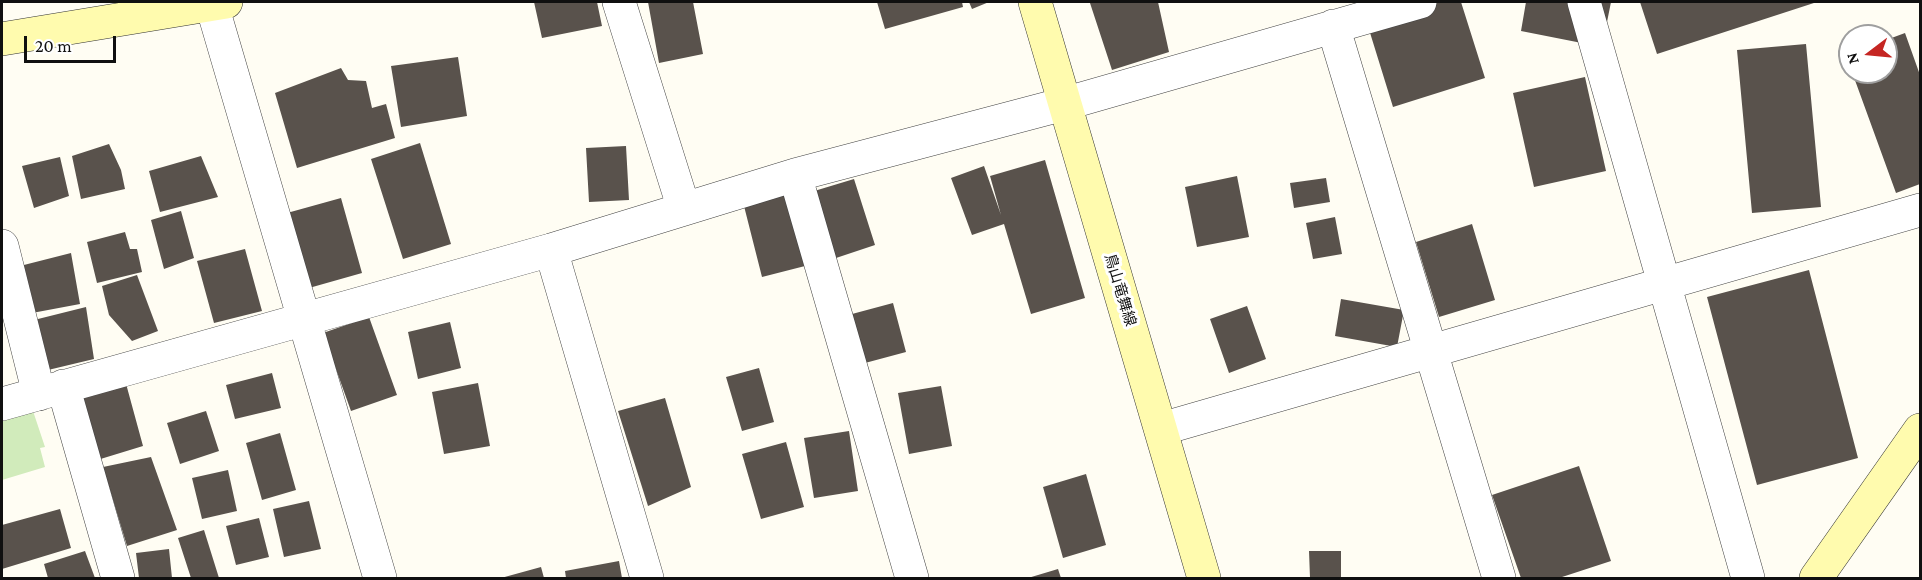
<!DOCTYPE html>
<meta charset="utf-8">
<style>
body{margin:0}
#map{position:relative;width:1922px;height:580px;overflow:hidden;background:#fffdf3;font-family:"Crimson Pro",serif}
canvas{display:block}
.frame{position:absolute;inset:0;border:3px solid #101010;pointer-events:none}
.north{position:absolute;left:1838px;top:24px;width:60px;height:60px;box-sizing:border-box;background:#fff;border:2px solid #9f9f9f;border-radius:50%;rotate:254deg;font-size:16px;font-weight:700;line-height:24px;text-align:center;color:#101010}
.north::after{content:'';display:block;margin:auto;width:21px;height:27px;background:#c52623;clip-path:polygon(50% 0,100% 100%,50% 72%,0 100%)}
.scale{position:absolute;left:24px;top:36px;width:92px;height:27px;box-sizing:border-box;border:3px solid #101010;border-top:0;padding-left:8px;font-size:18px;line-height:21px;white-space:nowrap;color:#101010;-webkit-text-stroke:4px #fff;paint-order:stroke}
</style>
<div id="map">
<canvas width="1922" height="580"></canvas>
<div class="frame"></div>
<div class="north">N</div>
<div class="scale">20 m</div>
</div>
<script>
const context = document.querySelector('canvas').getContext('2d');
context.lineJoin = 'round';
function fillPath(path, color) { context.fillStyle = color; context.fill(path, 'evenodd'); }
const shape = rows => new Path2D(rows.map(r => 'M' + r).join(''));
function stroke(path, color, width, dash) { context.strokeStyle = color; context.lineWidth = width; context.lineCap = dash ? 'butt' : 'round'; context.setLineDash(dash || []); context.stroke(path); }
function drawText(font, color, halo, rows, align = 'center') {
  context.font = font + ' "Crimson Pro","Noto Sans JP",serif'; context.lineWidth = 6; context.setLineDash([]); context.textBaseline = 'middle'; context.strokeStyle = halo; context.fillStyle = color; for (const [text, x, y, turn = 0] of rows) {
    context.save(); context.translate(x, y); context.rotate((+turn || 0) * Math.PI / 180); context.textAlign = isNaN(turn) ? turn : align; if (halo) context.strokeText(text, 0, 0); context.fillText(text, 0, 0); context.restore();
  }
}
fillPath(shape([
 [31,405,45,447,40,448,45,467,2,480,2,413]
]), '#d1ebbb');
fillPath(shape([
 [534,2,597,2,602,26,542,38],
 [648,2,693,2,703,54,659,63],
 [877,2,962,2,963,7,885,29],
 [969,2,989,2,972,9],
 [1094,2,1158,2,1169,52,1112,70,1090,3],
 [1438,2,1461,2,1485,78,1393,107,1367,23],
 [1526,2,1611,2,1602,47,1521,31],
 [1640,2,1817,2,1657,54],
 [1905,33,1920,75,1920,184,1896,193,1852,72,1886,72,1886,40],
 [1806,44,1821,207,1752,213,1737,50],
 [458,57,467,116,401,127,391,66],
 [341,68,348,80,366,81,372,108,386,104,395,138,297,168,275,93],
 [1585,77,1606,171,1534,187,1513,93],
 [420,143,451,244,403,259,371,159],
 [109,144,121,170,125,189,81,199,72,156],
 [626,146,629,200,589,202,586,148],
 [201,156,218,197,160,212,149,171],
 [60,157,69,196,34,208,22,166],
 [1045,160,1085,298,1031,314,1004,224,972,235,951,178,984,166,1001,215,990,176],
 [1237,176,1249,237,1197,247,1185,187],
 [1326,178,1330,202,1294,208,1290,183],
 [854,179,875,245,833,259,811,192],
 [787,194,805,266,762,277,744,206],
 [341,198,362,273,309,288,287,213],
 [181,211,194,258,164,269,151,220],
 [1335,217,1342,254,1313,259,1306,223],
 [1472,224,1495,300,1439,317,1416,242],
 [125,232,130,249,137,249,142,272,97,283,87,242],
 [245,249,262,311,214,323,197,261],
 [71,253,80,304,32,313,16,267],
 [1809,270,1858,458,1757,485,1707,297],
 [137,275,158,331,132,341,109,315,102,286],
 [1341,299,1404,310,1397,347,1335,336],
 [893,303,906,352,865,363,852,314],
 [1247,306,1266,359,1229,373,1210,319],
 [86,307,94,359,48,370,34,320],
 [369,317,397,395,351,411,323,333],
 [450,322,461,368,418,379,408,332],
 [759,368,774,422,742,431,726,377],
 [272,373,281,408,235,419,226,385],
 [125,380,143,446,94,461,75,395],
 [478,383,490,446,444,454,432,392],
 [941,386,952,446,909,454,898,393],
 [665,398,691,487,648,506,618,411],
 [206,411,219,451,180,464,167,423],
 [849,431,858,491,814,498,804,438],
 [280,433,296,490,262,500,246,443],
 [786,442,804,507,761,519,742,454],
 [151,457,177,530,127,546,103,467],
 [1579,466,1611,561,1559,578,1521,578,1492,495],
 [228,470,237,511,202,519,192,478],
 [1086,474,1106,545,1063,558,1043,487],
 [309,501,321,549,284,557,273,509],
 [60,509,71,548,2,569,2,525],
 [259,518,269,557,236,565,226,526],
 [204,530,219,578,191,578,178,538],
 [169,549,172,578,139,578,136,553],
 [85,551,95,578,48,578,44,564],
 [1309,551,1341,551,1341,578,1310,578],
 [619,561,622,578,566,578,565,571],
 [541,567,544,578,501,578],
 [1058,569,1061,578,1028,578]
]), '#59524c');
const street = shape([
 [211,2,380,578],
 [619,2,684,209],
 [1584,2,1748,578],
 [1333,26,1499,578],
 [795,175,912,578],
 [2,246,39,394],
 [551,250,647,578],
 [63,386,118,578],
 [2,404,551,250,795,175,1064,104,1420,2],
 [1161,429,1920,210]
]);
const secondary = shape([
 [1035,2,1204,578],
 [2,39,226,2],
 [1816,578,1920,430]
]);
stroke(street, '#434343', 34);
stroke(secondary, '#323232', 34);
stroke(street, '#fff', 33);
stroke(secondary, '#fffbae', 33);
drawText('15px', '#101010', '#fff', [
 ["鳥山竜舞線",1120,290,73]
]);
</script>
